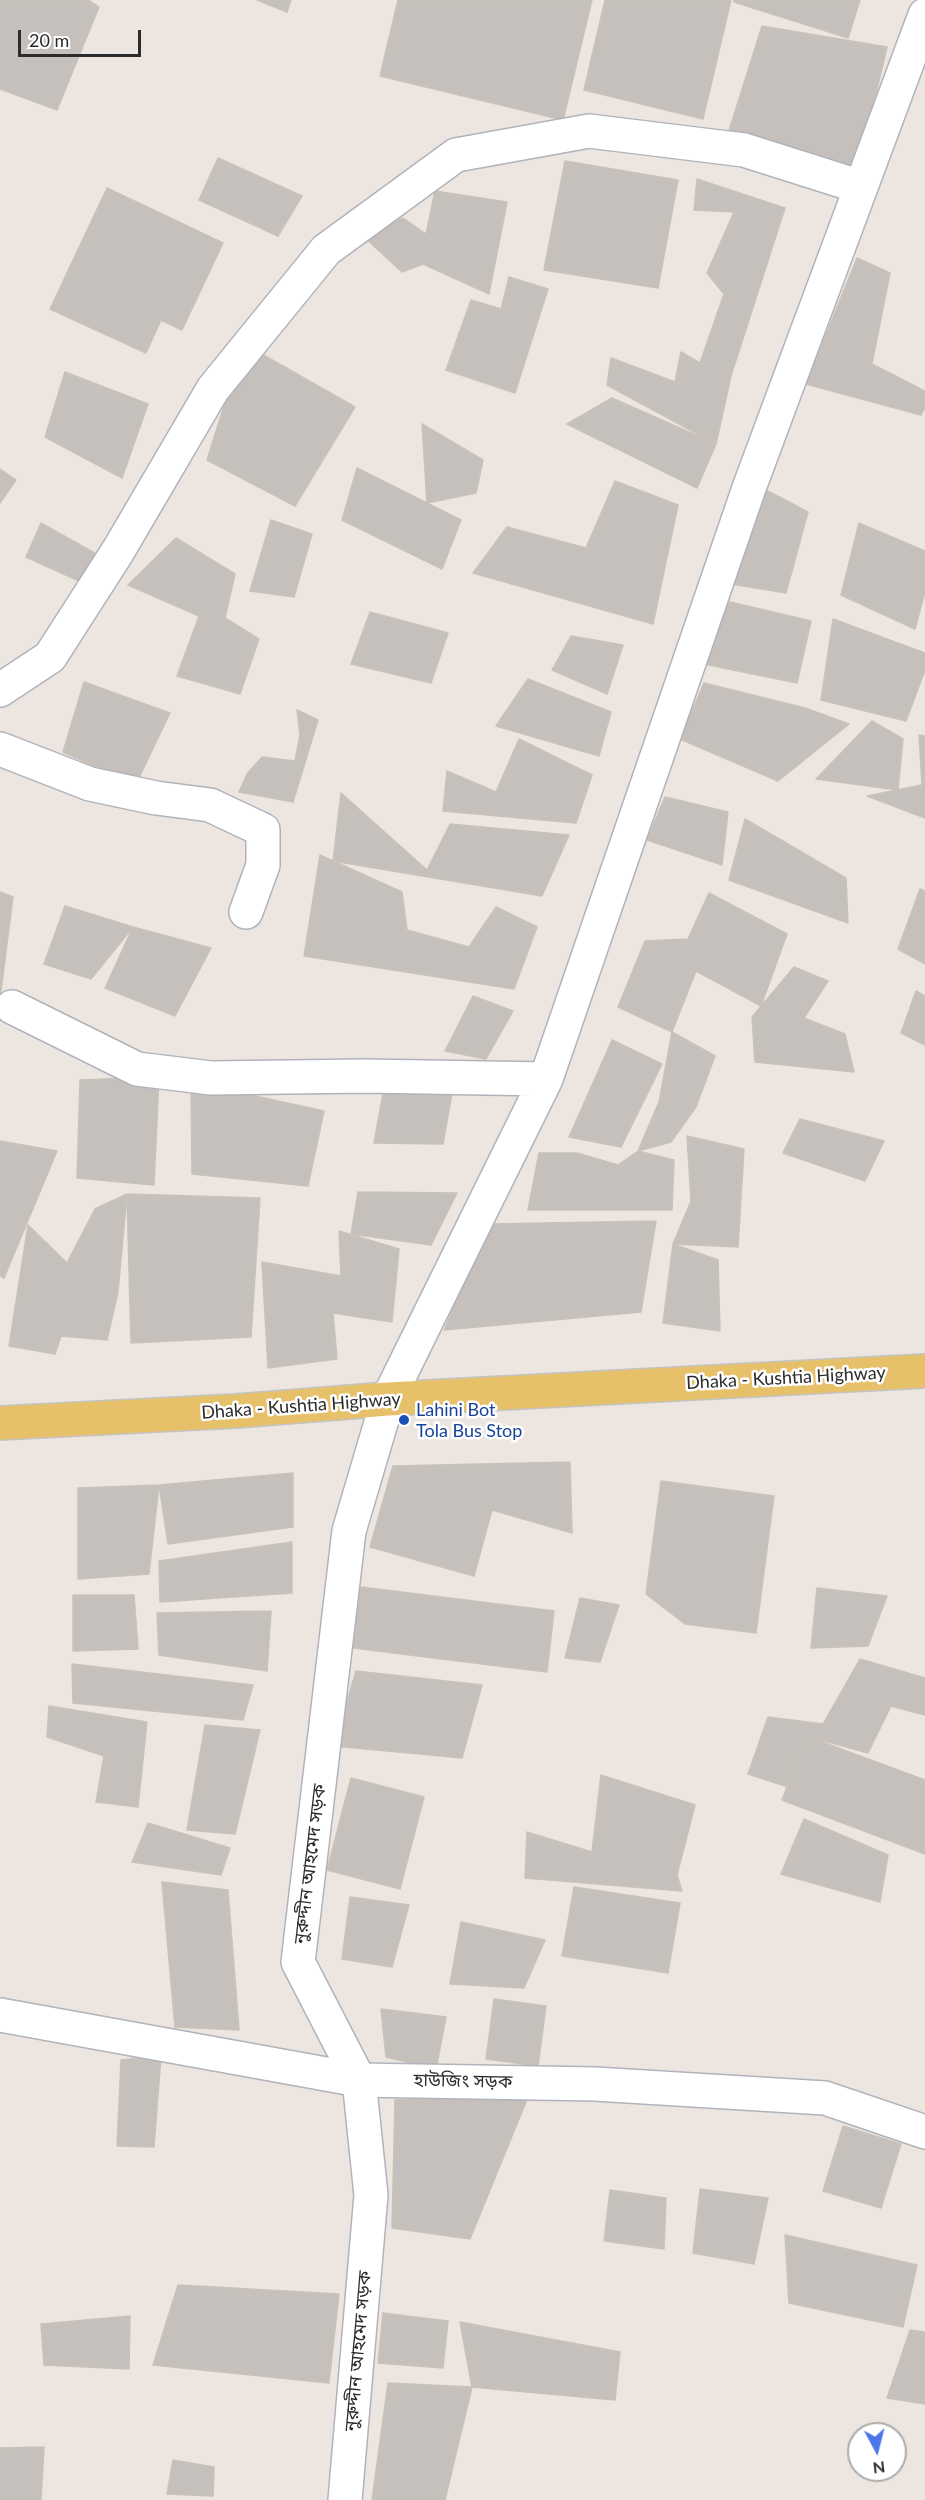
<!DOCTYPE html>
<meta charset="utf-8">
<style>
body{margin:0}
#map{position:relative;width:925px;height:2500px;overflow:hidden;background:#ede6e0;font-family:Lato,sans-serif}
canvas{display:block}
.north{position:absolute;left:847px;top:2422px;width:60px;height:60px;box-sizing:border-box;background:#fff;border:2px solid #ababab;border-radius:50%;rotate:173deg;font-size:16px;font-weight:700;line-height:24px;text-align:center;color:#2c2c2c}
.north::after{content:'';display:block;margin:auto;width:21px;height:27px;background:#4c75ed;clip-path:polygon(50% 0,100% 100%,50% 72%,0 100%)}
.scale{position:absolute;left:18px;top:30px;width:123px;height:27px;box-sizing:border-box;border:3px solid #2c2c2c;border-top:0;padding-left:8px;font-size:18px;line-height:21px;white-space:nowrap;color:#2c2c2c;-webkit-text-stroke:4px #fff;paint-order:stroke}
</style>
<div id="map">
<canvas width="925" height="2500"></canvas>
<div class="north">N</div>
<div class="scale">20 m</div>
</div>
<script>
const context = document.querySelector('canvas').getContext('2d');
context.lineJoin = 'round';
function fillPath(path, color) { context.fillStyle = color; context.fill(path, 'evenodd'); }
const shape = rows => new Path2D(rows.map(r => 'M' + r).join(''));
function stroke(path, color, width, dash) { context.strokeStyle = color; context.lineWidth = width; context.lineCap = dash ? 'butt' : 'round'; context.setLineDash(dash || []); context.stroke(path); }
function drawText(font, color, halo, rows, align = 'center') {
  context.font = font + ' Lato,"Noto Sans Bengali",sans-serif'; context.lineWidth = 5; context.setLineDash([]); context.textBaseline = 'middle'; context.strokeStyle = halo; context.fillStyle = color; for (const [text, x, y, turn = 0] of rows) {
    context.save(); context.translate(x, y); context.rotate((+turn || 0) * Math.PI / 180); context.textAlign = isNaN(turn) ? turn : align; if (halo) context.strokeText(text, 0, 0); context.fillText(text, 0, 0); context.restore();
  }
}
const building = shape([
 [0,0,88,0,99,7,57,110,0,89,0,0],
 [257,0,291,0,287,12,257,0],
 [398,0,592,0,563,120,380,76,398,0],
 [605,0,731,0,703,119,584,90,605,0],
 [734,0,860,0,848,38,734,2,734,0],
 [762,26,887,47,857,173,727,137,762,26],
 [218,158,302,196,278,236,199,200,218,158],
 [565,161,678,180,658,288,544,270,565,161],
 [697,179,785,208,731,376,716,444,607,385,611,358,675,382,681,352,700,363,724,294,707,273,734,212,694,210,697,179],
 [107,188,223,243,182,330,161,320,146,353,50,309,107,188],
 [435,191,507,202,489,294,423,264,402,272,363,236,403,218,426,234,435,191],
 [857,258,890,273,872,364,925,391,925,407,921,415,806,384,857,258],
 [509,277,548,289,515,393,446,370,471,300,501,309,509,277],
 [260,353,355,407,295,506,207,460,230,387,260,353],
 [65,372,148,404,122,478,45,437,65,372],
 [612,398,716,444,697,488,567,424,612,398],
 [422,424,483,460,476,493,427,503,422,424],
 [357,468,461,520,442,569,342,520,357,468],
 [0,469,16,480,0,503,0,469],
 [615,481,678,505,653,624,473,573,507,527,586,548,615,481],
 [766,490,808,512,786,593,731,584,766,490],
 [271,520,312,534,294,597,250,591,271,520],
 [41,523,98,555,79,581,26,557,41,523],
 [859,523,925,551,925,592,915,629,841,595,859,523],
 [176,538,235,574,225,618,259,639,240,694,177,676,199,616,128,585,176,538],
 [726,601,811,621,797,683,704,664,726,601],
 [370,612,448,633,431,683,351,664,370,612],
 [833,619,925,653,925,670,906,721,821,700,833,619],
 [571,636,623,645,607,694,552,670,571,636],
 [528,679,611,712,599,756,496,726,528,679],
 [84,682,170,713,136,784,63,752,84,682],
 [704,683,805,708,849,724,778,781,680,739,704,683],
 [297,710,318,720,293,802,239,792,247,774,262,757,295,761,300,735,297,710],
 [872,721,903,739,898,790,816,779,872,721],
 [919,735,925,736,925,818,867,796,922,785,919,735],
 [519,739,592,775,576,823,443,811,447,771,496,792,519,739],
 [341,793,427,870,450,824,569,835,542,896,333,861,341,793],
 [665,797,728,812,722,865,647,840,665,797],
 [745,819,846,878,848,923,729,880,745,819],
 [320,855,402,892,407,930,469,947,496,907,537,927,514,989,304,956,320,855],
 [920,889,925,891,925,964,898,949,920,889],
 [0,892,13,897,0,999,0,892],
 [709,893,787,934,761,1006,696,971,672,1032,618,1007,645,941,688,939,709,893],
 [65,906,133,927,91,979,44,964,65,906],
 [133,927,211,948,175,1016,105,988,133,927],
 [794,967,828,981,804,1018,845,1034,854,1072,755,1062,752,1017,794,967],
 [916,991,925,996,925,1045,901,1033,916,991],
 [473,996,513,1011,486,1059,445,1051,473,996],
 [672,1032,715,1056,696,1107,671,1142,638,1151,659,1102,672,1032],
 [612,1040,662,1064,621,1147,569,1137,612,1040],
 [159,1077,154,1185,77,1178,80,1080,159,1077],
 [191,1082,324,1111,308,1186,192,1174,191,1082],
 [384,1088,452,1093,443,1144,374,1143,384,1088],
 [800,1119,884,1141,865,1181,783,1153,800,1119],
 [687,1136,744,1149,738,1247,673,1244,691,1201,687,1136],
 [0,1141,57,1151,4,1278,0,1276,0,1141],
 [638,1151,674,1160,672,1210,528,1210,539,1153,577,1153,618,1165,638,1151],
 [358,1192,457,1193,431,1245,351,1234,358,1192],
 [127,1194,260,1198,251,1337,131,1343,127,1194],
 [127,1194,118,1292,107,1340,61,1336,55,1354,9,1346,28,1225,67,1263,95,1209,127,1194],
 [656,1221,641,1312,444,1330,490,1224,656,1221],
 [339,1231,399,1249,392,1322,333,1313,337,1359,268,1368,262,1262,341,1276,339,1231],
 [673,1244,718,1260,720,1331,663,1323,673,1244],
 [570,1462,572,1533,492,1510,474,1576,370,1547,393,1466,570,1462],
 [293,1473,293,1527,168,1544,159,1485,293,1473],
 [661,1481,774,1496,756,1633,685,1624,646,1594,661,1481],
 [159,1485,149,1574,78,1579,78,1488,159,1485],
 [292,1542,292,1593,160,1602,159,1561,292,1542],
 [361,1587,554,1611,547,1672,353,1648,361,1587],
 [817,1588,887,1596,868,1646,811,1648,817,1588],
 [73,1595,134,1595,138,1649,73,1651,73,1595],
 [580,1598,619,1605,600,1662,565,1658,580,1598],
 [271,1611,267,1671,159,1655,157,1613,271,1611],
 [860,1659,925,1678,925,1715,891,1706,868,1753,806,1736,788,1787,748,1774,768,1717,823,1724,860,1659],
 [72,1664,253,1685,243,1720,73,1703,72,1664],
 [356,1671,482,1685,462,1758,334,1746,356,1671],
 [49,1706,147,1722,138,1807,96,1802,104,1756,47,1737,49,1706],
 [205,1725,260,1730,235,1834,187,1830,205,1725],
 [806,1736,925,1780,925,1854,782,1800,806,1736],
 [601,1775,695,1805,677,1875,682,1891,525,1878,527,1832,592,1852,601,1775],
 [351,1778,424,1797,400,1889,327,1870,351,1778],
 [804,1819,888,1855,880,1902,781,1874,804,1819],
 [148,1823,230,1848,221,1875,132,1862,148,1823],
 [162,1882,228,1890,239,2030,175,2027,162,1882],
 [574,1887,680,1903,668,1973,562,1956,574,1887],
 [350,1897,409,1905,392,1967,342,1959,350,1897],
 [461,1922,545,1940,524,1988,450,1984,461,1922],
 [494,1999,546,2006,538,2066,486,2059,494,1999],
 [381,2009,446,2017,436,2069,386,2057,381,2009],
 [161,2056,154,2147,117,2146,121,2060,161,2056],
 [528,2097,470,2239,392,2228,395,2100,528,2097],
 [843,2126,901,2144,881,2208,823,2191,843,2126],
 [700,2189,768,2198,754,2264,693,2253,700,2189],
 [610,2190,666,2198,664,2249,604,2241,610,2190],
 [785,2235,917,2265,903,2327,789,2303,785,2235],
 [178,2285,339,2294,329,2383,153,2365,178,2285],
 [383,2313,448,2321,443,2368,378,2363,383,2313],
 [130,2316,129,2369,44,2365,41,2324,130,2316],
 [460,2322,620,2352,615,2400,472,2387,460,2322],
 [910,2330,925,2332,925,2404,887,2398,910,2330],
 [388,2383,472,2387,445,2500,372,2500,388,2383],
 [44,2447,41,2500,0,2500,0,2448,44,2447],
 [173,2460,214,2467,213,2496,167,2494,173,2460]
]);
fillPath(building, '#c5c0bc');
stroke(building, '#c8c2b9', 1.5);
const street = shape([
 [0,690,50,657,118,551,213,389,326,250,456,155,589,131,744,150,861,187],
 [0,749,90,784,156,798,210,805,263,830,263,865,246,912],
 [12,1007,137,1069,211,1078,365,1076,546,1079],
 [388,1399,546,1079,749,488,925,15],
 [0,2015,359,2080,595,2084,825,2098,925,2132]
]);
const secondary = shape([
 [345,2500,371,2195,359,2080,298,1962,349,1531,388,1399]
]);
const primary = shape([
 [0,1423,236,1411,388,1399,925,1371]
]);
stroke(street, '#b0b3bb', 36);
stroke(secondary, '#b0b3bb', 36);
stroke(primary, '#c4c4c4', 36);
stroke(street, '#fff', 33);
stroke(secondary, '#fff', 33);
stroke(primary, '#e7c16a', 33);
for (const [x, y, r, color] of [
 [404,1420,6,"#1a4fb4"]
]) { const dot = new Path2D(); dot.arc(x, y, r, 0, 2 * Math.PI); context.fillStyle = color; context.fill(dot); stroke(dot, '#fff', 2); }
drawText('18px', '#2c2c2c', '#fff', [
 ["Dhaka - Kushtia Highway",786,1378,-3],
 ["Dhaka - Kushtia Highway",301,1406,-4],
 ["নুরুদ্দীন আহমেদ সড়ক",310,1864,-83],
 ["হাউজিং সড়ক",463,2081,1],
 ["নুরুদ্দীন আহমেদ সড়ক",358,2351,-85]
]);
drawText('18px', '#164399', '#fff', [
 ["Lahini Bot",416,1410],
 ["Tola Bus Stop",416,1431]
], 'left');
</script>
